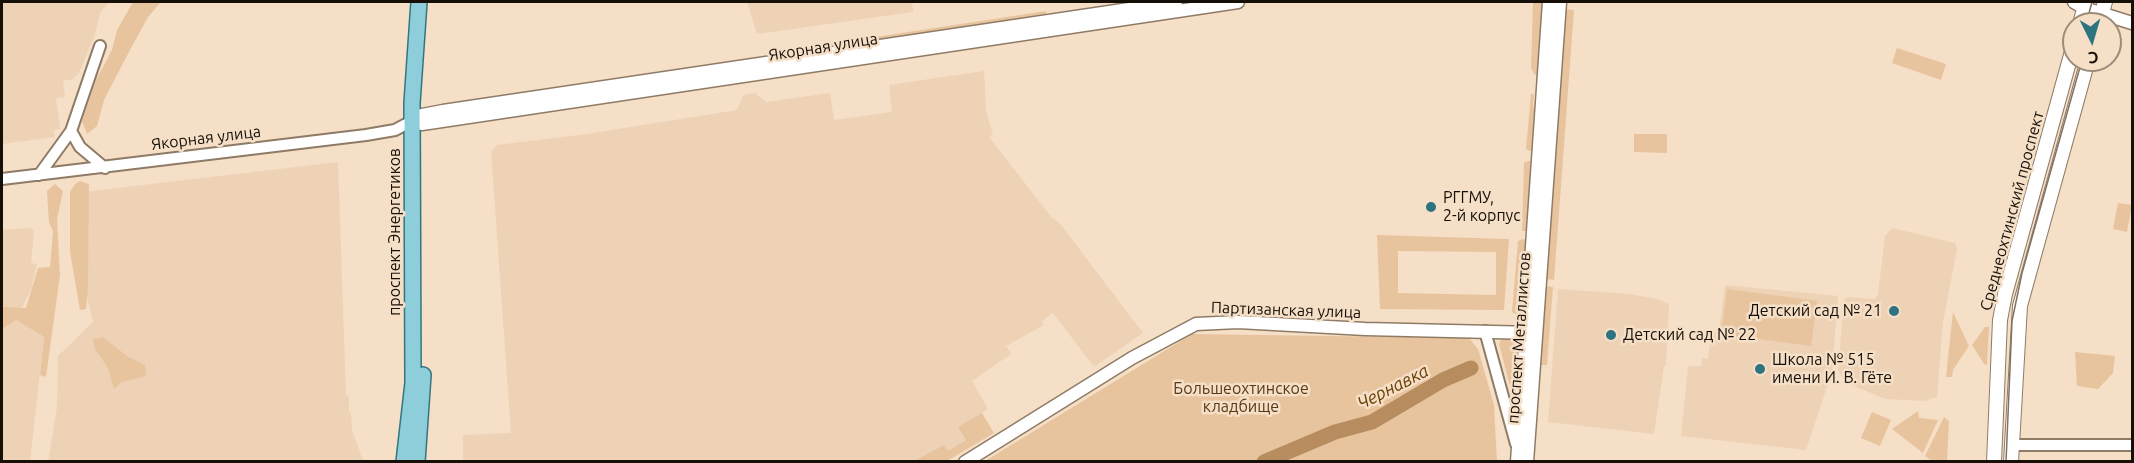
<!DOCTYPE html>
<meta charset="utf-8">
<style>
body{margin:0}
#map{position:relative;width:2134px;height:463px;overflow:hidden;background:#f5dfc7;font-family:Ubuntu,sans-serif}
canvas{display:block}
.frame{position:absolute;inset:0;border:3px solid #160f07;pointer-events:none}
.north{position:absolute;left:2062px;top:12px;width:60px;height:60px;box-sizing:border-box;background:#f5dfc7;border:2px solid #9c8c7a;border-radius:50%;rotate:175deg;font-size:16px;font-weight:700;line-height:24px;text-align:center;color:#160f07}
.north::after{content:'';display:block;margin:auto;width:21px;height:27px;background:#2d7380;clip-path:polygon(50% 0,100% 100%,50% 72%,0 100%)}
</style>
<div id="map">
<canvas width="2134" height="463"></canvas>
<div class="frame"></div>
<div class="north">С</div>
</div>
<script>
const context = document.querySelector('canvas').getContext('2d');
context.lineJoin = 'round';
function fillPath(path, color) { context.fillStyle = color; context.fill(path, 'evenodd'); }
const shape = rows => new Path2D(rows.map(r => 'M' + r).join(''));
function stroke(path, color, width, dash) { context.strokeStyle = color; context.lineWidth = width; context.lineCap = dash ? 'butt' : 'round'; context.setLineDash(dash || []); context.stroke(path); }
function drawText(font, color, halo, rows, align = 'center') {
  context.font = font + ' Ubuntu,sans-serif'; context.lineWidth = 5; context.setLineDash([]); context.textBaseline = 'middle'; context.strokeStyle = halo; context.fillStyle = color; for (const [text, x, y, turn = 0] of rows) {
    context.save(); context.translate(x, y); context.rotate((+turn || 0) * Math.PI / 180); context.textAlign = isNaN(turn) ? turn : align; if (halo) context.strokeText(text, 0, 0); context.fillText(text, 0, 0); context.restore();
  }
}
fillPath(shape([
 [2,2,109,2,100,13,95,34,79,73,73,79,63,81,65,97,56,98,60,129,54,130,55,137,2,144],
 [747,2,912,2,913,12,757,34],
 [984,71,986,111,993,135,989,137,1052,218,1058,221,1143,333,1094,367,1053,313,1042,321,1044,325,1006,346,1011,354,972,381,988,409,982,413,966,440,948,452,943,446,914,461,463,461,463,435,511,433,491,151,497,145,587,134,737,110,743,95,755,93,766,102,830,93,834,120,892,112,889,85],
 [338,162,346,395,349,396,349,413,351,413,352,430,363,461,48,462,57,407,58,356,93,322,86,292,84,192],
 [32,228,34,231,31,263,37,264,31,289,16,320,44,337,30,461,2,461,2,230],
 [1892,228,1955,243,1957,249,1943,322,1937,397,1925,401,1885,399,1845,382,1838,371,1844,300,1847,297,1875,299,1878,295,1885,236],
 [1725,285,1838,296,1832,372,1806,450,1681,436,1688,366,1701,366,1702,358,1708,359,1711,334,1719,331],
 [1558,289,1630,294,1657,299,1669,304,1666,366,1664,366,1654,434,1548,422]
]), '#eed2b5');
fillPath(shape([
 [133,2,161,2,148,17,132,46,104,100,97,126,87,134,82,121,96,80,112,50,117,30],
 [1533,2,1543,2,1538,76,1534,74,1531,68],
 [1565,9,1574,10,1554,280,1546,279],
 [1046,11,1046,16,807,51,803,48],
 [1897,48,1946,64,1941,80,1892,63],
 [1531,94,1534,94,1533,107,1536,108,1533,150,1529,151,1526,149],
 [1634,134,1667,134,1667,153,1634,152],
 [1530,161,1532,162,1527,231,1522,231,1524,162],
 [80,181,89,184,88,288,86,309,80,310,70,252,70,192,75,184],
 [55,184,63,191,57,219,60,275,46,377,40,375,44,337,16,320,2,329,2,307,26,308,38,268,50,267,53,231,49,223,47,191],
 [2118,203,2132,205,2127,232,2113,229],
 [1377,235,1509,239,1504,310,1380,309],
 [1398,251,1496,252,1496,295,1398,293],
 [1523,239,1527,241,1521,312,1517,315,1512,312,1518,241],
 [1545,286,1553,287,1547,365,1539,365],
 [1727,289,1817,301,1811,346,1721,334],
 [1953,312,1969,346,1953,370,1952,377,1946,377],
 [1985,327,1989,327,1987,365,1984,364,1972,345],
 [1192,334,1469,338,1478,349,1494,405,1497,461,985,461],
 [103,337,127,356,145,365,146,376,122,382,114,389,108,368,95,349,93,339],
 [1502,338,1515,339,1519,342,1516,396,1512,394,1499,344],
 [2075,352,2115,356,2113,373,2098,389,2077,386],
 [1918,411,1919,418,1938,420,1923,453,1892,429],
 [1872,412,1891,420,1880,446,1861,438],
 [982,413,994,433,947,461,914,461,944,445,948,451,966,440,958,427],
 [1944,417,1949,421,1947,461,1932,461,1925,456]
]), '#e8c49e');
stroke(shape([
 [1264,462,1335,432,1372,422,1443,380,1471,368]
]), '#b78d5f', 15);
const minor = shape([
 [71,131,80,147,105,168],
 [39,175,71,131,100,46],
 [2,179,366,135,395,130,412,121],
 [1485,331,1516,444],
 [2011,445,2132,445]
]);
const tertiary = shape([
 [2074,2,2084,8,2132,23],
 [412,121,422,124,1238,2],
 [412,121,422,115,443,111,1176,2],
 [965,462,1132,358,1196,324,1238,322,1365,329,1535,333],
 [1517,462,1549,2],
 [1527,462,1560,2]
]);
const secondary = shape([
 [2080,24,2086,2],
 [2099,24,2105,2],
 [1994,462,2000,320,2005,294,2074,44],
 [2011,462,2020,306,2088,60]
]);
const primary = shape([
 [404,462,413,383,412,103,419,2],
 [417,462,423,375]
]);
stroke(minor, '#8f7b65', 14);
stroke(tertiary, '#8f7b65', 15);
stroke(secondary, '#8f7b65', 16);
stroke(primary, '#337680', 18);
stroke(minor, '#fff', 10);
stroke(tertiary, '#fff', 12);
stroke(secondary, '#fff', 14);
stroke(primary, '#8eceda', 15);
stroke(shape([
 [2086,24,2092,2],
 [2006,462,2012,321,2022,273,2082,60]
]), '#817263', 1.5);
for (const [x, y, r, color] of [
 [1431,207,6,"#2d7380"],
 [1894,311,6,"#2d7380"],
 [1611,335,6,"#2d7380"],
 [1760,369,6,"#2d7380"]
]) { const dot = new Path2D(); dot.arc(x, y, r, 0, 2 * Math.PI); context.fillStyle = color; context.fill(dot); stroke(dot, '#f5dfc7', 2); }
drawText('16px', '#160f07', '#f5dfc7', [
 ["Якорная улица",823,47,-9],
 ["Якорная улица",206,138,-7],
 ["Среднеохтинский проспект",2012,211,-75],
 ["проспект Энергетиков",395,232,-90],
 ["Партизанская улица",1286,310,2],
 ["проспект Металлистов",1519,338,-86]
]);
drawText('16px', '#160f07', '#f5dfc7', [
 ["РГГМУ,",1443,198],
 ["2-й корпус",1443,216],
 ["Детский сад № 21",1882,311,"right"],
 ["Детский сад № 22",1623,335],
 ["Школа № 515",1772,360],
 ["имени И. В. Гёте",1772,378]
], 'left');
drawText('16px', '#583a16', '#f5dfc7', [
 ["Большеохтинское",1241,389],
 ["кладбище",1241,407]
]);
drawText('italic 18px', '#694004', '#f5dfc7', [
 ["Чернавка",1393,387,-27]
]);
</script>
